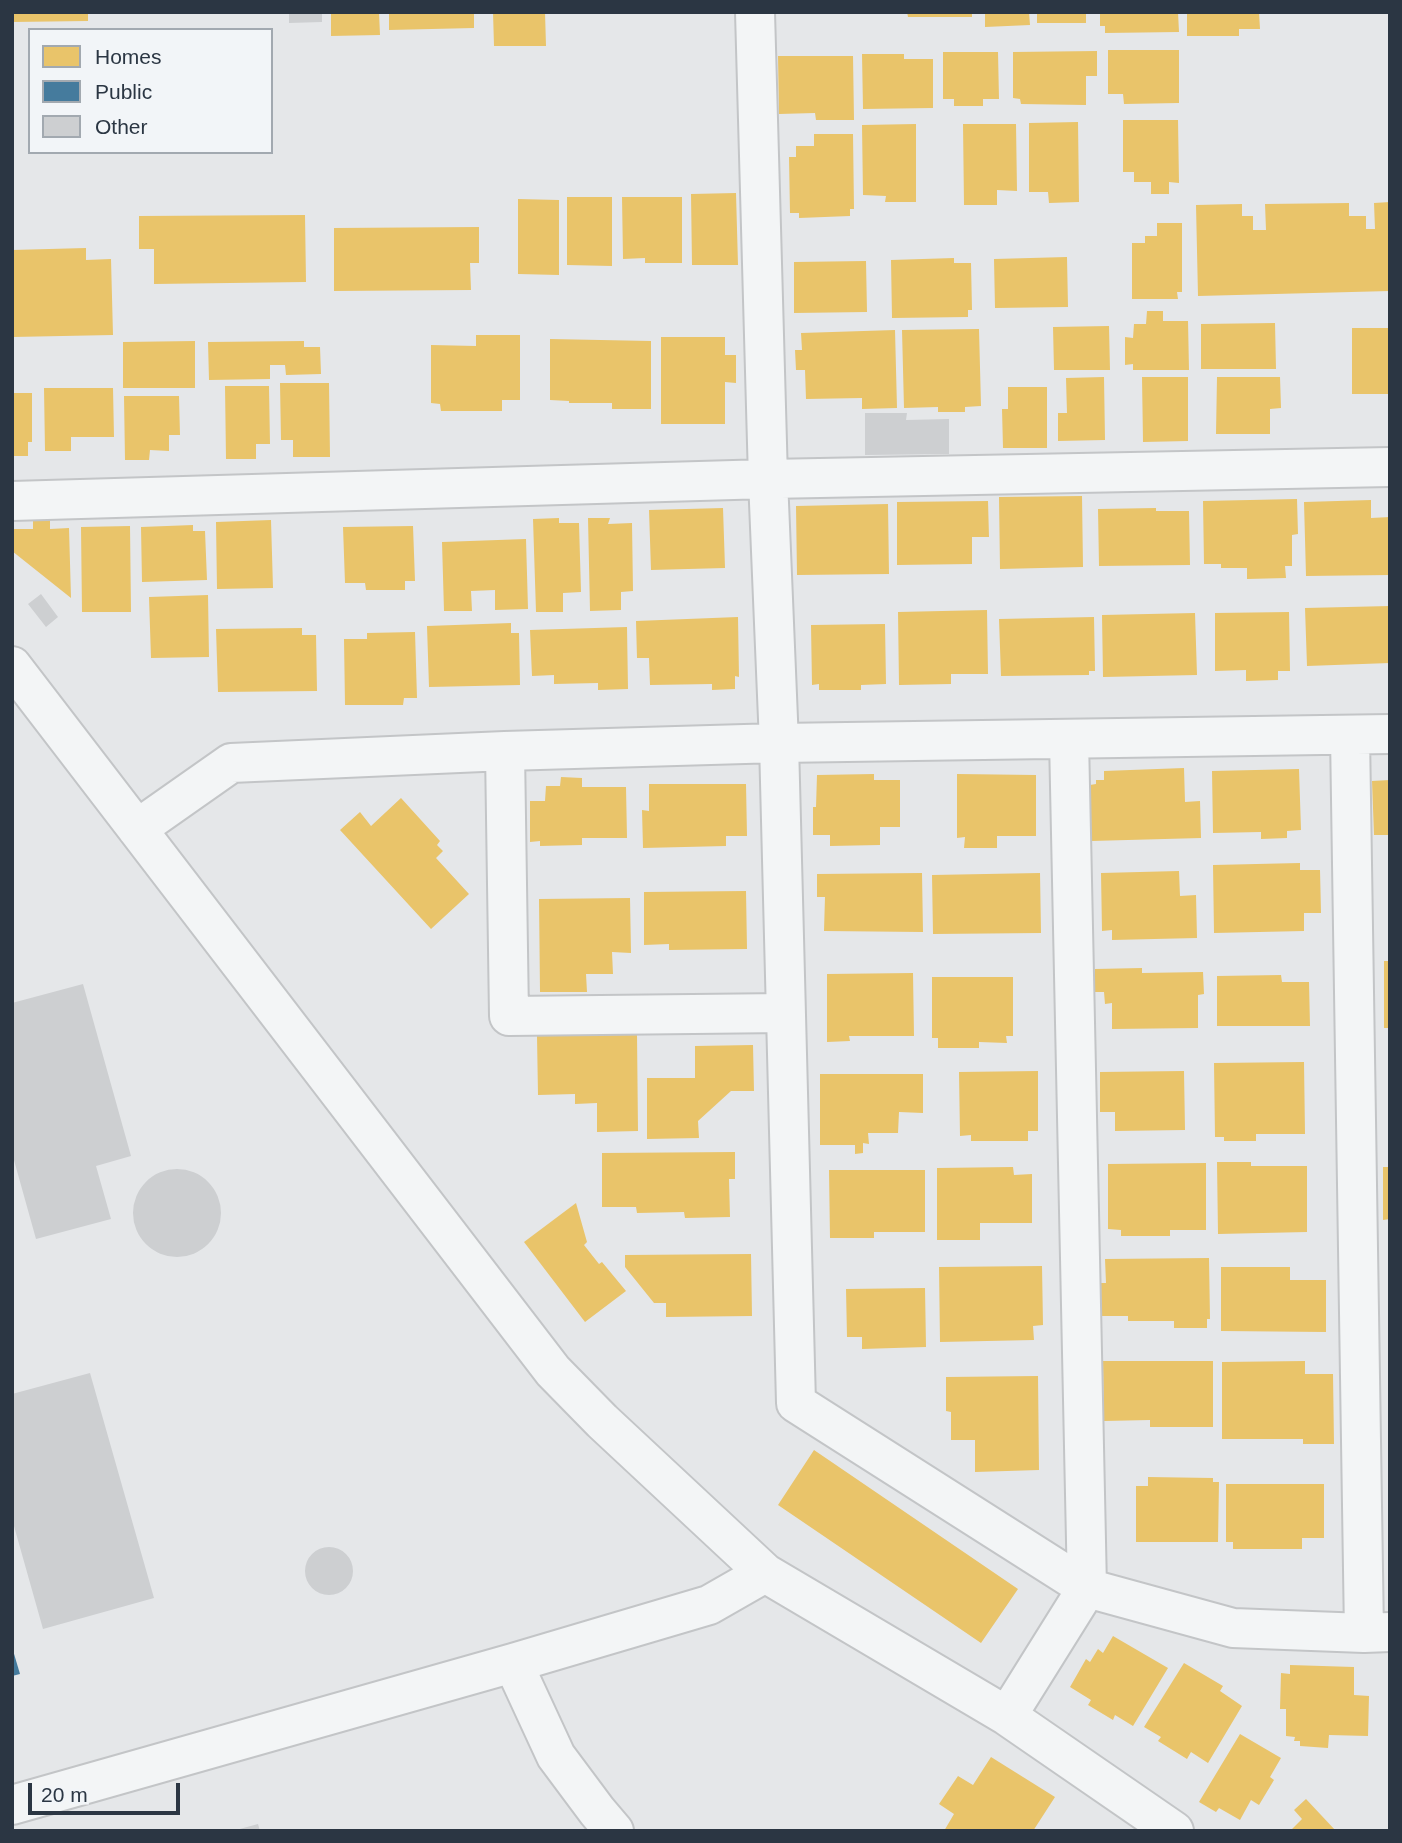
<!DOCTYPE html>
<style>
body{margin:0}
#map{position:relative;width:1402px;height:1843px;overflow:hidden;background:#e5e7e9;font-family:Arial,sans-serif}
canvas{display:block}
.frame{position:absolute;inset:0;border:14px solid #2b3643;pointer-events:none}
.legend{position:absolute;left:28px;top:28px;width:245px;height:126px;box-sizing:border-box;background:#f2f5f8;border:2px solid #a2a9b0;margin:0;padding:9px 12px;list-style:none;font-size:21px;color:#2b3643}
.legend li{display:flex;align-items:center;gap:14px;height:35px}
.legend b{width:35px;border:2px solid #a2a9b0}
.scale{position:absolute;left:28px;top:1783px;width:152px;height:32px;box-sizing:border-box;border:4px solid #2b3643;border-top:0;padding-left:9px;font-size:21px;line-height:24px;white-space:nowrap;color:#2b3643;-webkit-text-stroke:5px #f2f5f8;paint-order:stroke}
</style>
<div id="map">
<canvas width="1402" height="1843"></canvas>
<div class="frame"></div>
<ul class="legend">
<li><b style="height:19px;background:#e9c46a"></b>Homes</li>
<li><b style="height:19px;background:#457b9d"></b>Public</li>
<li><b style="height:19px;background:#cdcfd1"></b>Other</li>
</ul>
<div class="scale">20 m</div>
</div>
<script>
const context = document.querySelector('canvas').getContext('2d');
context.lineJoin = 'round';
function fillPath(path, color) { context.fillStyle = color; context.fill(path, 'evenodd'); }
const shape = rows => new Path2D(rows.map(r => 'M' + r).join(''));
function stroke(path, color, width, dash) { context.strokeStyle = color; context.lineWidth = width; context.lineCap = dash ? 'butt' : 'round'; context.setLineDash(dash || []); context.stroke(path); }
fillPath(shape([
 [12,12,88,12,88,21,12,22],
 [331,12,379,12,380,35,331,36],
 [389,12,474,12,474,28,389,30],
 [493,12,545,12,546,46,494,46],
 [907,12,972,12,972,17,908,17],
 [985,12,1029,12,1030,25,985,27],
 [1037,12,1086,12,1086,23,1037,23],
 [1100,12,1178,12,1179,32,1105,33,1105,26,1100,26],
 [1187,12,1259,12,1260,29,1239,29,1239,36,1187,36],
 [1108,50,1179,50,1179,103,1124,104,1123,94,1108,94],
 [1097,51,1097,76,1086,76,1086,105,1021,104,1020,99,1013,98,1013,52],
 [943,52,998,52,999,99,983,99,983,106,954,106,954,99,943,99],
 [862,54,904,54,904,59,933,59,933,108,863,109],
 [778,56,853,56,854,120,816,120,815,113,779,114],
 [1123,120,1178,120,1179,183,1169,182,1169,194,1151,194,1151,182,1134,182,1134,172,1123,172],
 [1078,122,1079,202,1049,203,1048,192,1029,192,1029,123],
 [916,124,916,202,885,202,886,196,863,195,862,125],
 [963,124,1016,124,1017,191,997,190,997,205,964,205],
 [814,134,853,134,854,209,850,209,850,216,799,218,799,213,790,213,789,157,796,157,796,146,814,146],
 [736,193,738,265,692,265,691,194],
 [567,197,612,197,612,266,567,265],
 [622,197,682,197,682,263,645,263,645,258,623,259],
 [518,199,559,200,559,275,518,274],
 [1390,202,1390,291,1198,296,1196,205,1242,204,1242,216,1253,216,1253,230,1266,230,1265,204,1349,203,1349,216,1366,216,1366,229,1375,229,1374,203],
 [305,215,306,282,154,284,154,249,139,249,139,216],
 [1157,223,1182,223,1182,292,1177,292,1178,299,1132,299,1132,243,1145,243,1145,236,1157,236],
 [479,227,479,263,470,263,471,290,334,291,334,228],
 [86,248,86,260,111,259,113,335,12,337,12,250],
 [1067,257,1068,307,995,308,994,259],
 [954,258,954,263,971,263,972,310,968,310,968,317,892,318,891,260],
 [866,261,867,312,794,313,794,262],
 [1147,311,1163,311,1163,321,1188,321,1189,370,1133,370,1133,364,1125,365,1125,337,1133,338,1134,324,1146,324],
 [1275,323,1276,369,1201,369,1201,324],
 [1109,326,1110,370,1054,370,1053,327],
 [1352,328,1390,328,1390,394,1352,394],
 [979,329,981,406,965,407,965,412,938,412,938,407,904,408,902,330],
 [895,330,897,408,862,409,862,398,806,399,805,370,796,370,795,350,802,350,801,333],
 [476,335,520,335,520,400,502,400,502,411,441,411,440,404,431,403,431,345,476,346],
 [661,337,725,337,725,355,736,355,736,383,725,382,725,424,661,424],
 [550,339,651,341,651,409,612,409,612,403,569,403,569,401,550,400],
 [195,341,195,388,123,388,123,342],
 [304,341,304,347,320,347,321,374,286,375,285,365,270,365,270,379,209,380,208,342],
 [1104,377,1105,440,1058,441,1058,413,1067,413,1066,378],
 [1142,377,1188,377,1188,441,1143,442],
 [1217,377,1280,377,1281,408,1270,409,1270,434,1216,434],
 [280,383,329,383,330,457,293,457,293,440,281,440],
 [225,386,269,386,270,444,256,444,256,459,226,459],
 [1008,387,1047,387,1047,448,1003,448,1002,409,1008,409],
 [44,388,113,388,114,437,71,437,71,451,45,451],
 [12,393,32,393,32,442,28,442,28,456,12,456],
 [124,396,179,396,180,435,169,435,169,451,150,450,149,460,125,460],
 [1082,496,1083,567,1000,569,999,497],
 [1297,499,1298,534,1292,535,1292,566,1285,566,1286,578,1247,579,1247,568,1221,568,1221,564,1204,564,1203,501],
 [1371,500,1371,518,1390,517,1390,575,1306,576,1304,502],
 [988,501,989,537,972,537,972,564,897,565,897,502],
 [888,504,889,574,797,575,796,506],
 [723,508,725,568,651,570,649,510],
 [1156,508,1156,511,1189,511,1190,565,1099,566,1098,509],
 [559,518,559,523,579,523,581,592,563,593,563,612,536,612,533,519],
 [588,518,610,518,608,524,632,523,633,591,621,592,621,610,590,611],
 [50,520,50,529,69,528,71,598,12,551,12,529,33,529,33,521],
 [271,520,273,588,217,589,216,522],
 [193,525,193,531,205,531,207,580,142,582,141,527],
 [130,526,131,612,82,612,81,527],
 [413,526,415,581,405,581,405,590,366,590,365,583,345,583,343,527],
 [526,539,528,609,495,610,495,590,471,591,472,611,444,611,442,542],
 [208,595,209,657,151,658,149,597],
 [1390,606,1390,663,1307,666,1305,608],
 [987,610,988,674,951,674,951,684,899,685,898,612],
 [1289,612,1290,671,1278,671,1278,680,1246,681,1246,670,1215,671,1215,613],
 [1195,613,1197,675,1103,677,1102,615],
 [738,617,739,677,735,676,735,689,712,690,712,684,650,685,649,658,637,658,636,621],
 [1094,617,1095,671,1089,671,1089,675,1001,676,999,619],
 [511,623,511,633,519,633,520,685,429,687,427,626],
 [885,624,886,684,861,685,861,690,819,690,819,684,812,685,811,625],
 [627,627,628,689,598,690,598,683,554,684,554,675,532,676,530,630],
 [302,628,302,635,316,635,317,691,218,692,216,629],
 [415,632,417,698,404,698,403,705,345,705,344,639,367,639,367,633],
 [1184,768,1185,802,1200,801,1201,838,1091,841,1090,785,1096,784,1096,780,1104,780,1104,771],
 [1299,769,1301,830,1287,831,1287,838,1261,839,1261,832,1213,833,1212,771],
 [874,774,874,780,900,780,900,827,880,827,880,845,830,846,830,835,813,835,813,807,816,807,817,775],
 [957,774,1036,775,1036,836,997,836,997,848,964,848,965,837,957,838],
 [561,777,582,778,582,787,626,787,627,838,582,838,582,845,540,846,540,841,530,842,530,801,545,801,546,786,560,786],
 [1390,780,1390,835,1374,835,1372,781],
 [649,784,746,784,747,836,726,836,726,846,643,848,642,810,649,811],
 [401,798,440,841,437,845,443,851,436,858,469,894,431,929,340,830,360,812,371,826],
 [1300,863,1300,870,1320,870,1321,913,1304,913,1304,931,1214,933,1213,865],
 [1179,871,1180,896,1196,895,1197,938,1112,940,1112,930,1102,931,1101,873],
 [922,873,923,932,824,931,825,897,817,897,817,874],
 [1040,873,1041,933,933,934,932,875],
 [746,891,747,949,669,950,669,944,644,945,644,892],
 [630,898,631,953,612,952,613,974,586,974,587,992,540,992,539,899],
 [1384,961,1390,961,1390,1028,1384,1028],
 [1142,968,1142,973,1203,972,1204,994,1198,995,1198,1028,1112,1029,1112,1003,1105,1004,1104,992,1095,992,1095,969],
 [913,973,914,1036,849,1036,850,1041,827,1042,827,974],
 [1281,975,1282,982,1309,982,1310,1026,1217,1026,1217,976],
 [932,977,1013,977,1013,1036,1006,1036,1007,1043,979,1042,979,1048,938,1048,938,1038,932,1038],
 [637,1034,638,1131,597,1132,597,1103,575,1104,575,1094,538,1095,537,1036],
 [753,1045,754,1091,731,1091,698,1121,699,1138,647,1139,647,1078,695,1078,695,1046],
 [1304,1062,1305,1134,1256,1134,1256,1141,1224,1141,1224,1137,1215,1137,1214,1063],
 [1038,1071,1038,1131,1028,1131,1028,1141,971,1141,971,1135,960,1136,959,1072],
 [1184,1071,1185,1130,1115,1131,1115,1112,1100,1112,1100,1072],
 [820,1074,923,1074,923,1113,899,1112,898,1133,868,1133,869,1144,863,1143,863,1153,855,1154,855,1145,820,1145],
 [735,1152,735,1179,729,1179,730,1217,685,1218,684,1212,637,1213,636,1207,602,1207,602,1153],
 [1217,1162,1251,1162,1251,1166,1307,1166,1307,1232,1218,1234],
 [1206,1163,1206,1230,1170,1230,1170,1236,1121,1236,1121,1230,1108,1229,1108,1164],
 [1013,1167,1014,1175,1032,1174,1032,1223,980,1223,980,1240,937,1240,937,1168],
 [1383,1167,1390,1167,1390,1219,1383,1220],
 [829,1170,925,1170,925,1232,874,1232,874,1238,830,1238],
 [576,1203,587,1242,584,1245,599,1264,602,1262,626,1291,585,1322,524,1242],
 [751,1254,752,1316,666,1317,666,1303,654,1303,625,1267,625,1255],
 [1209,1258,1210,1319,1207,1319,1207,1328,1174,1328,1174,1321,1128,1321,1128,1316,1098,1316,1098,1283,1106,1283,1105,1259],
 [1042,1266,1043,1325,1033,1326,1034,1340,940,1342,939,1267],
 [1221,1267,1290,1267,1290,1280,1326,1280,1326,1332,1221,1331],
 [925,1288,926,1347,862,1349,862,1337,847,1337,846,1289],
 [1103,1361,1213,1361,1213,1427,1150,1427,1150,1420,1104,1421],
 [1305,1361,1305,1374,1333,1374,1334,1444,1303,1444,1303,1439,1222,1439,1222,1362],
 [1038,1376,1039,1470,975,1472,975,1440,951,1440,951,1412,946,1411,946,1377],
 [814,1450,1018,1589,981,1643,778,1505],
 [1148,1477,1213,1478,1213,1482,1219,1482,1218,1542,1136,1542,1136,1486,1148,1486],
 [1226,1484,1324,1484,1324,1538,1302,1538,1302,1549,1233,1549,1233,1542,1226,1542],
 [1113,1636,1168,1668,1133,1726,1115,1715,1113,1720,1088,1705,1091,1700,1070,1687,1086,1659,1090,1662,1098,1649,1103,1653],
 [1184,1663,1223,1686,1220,1691,1242,1706,1208,1763,1191,1752,1187,1759,1158,1741,1161,1737,1144,1727],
 [1290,1665,1354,1667,1354,1695,1369,1696,1368,1736,1329,1735,1328,1748,1300,1746,1300,1741,1294,1741,1295,1737,1286,1736,1286,1709,1280,1709,1281,1673,1290,1674],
 [1240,1734,1281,1758,1270,1777,1274,1780,1259,1805,1251,1800,1240,1820,1219,1808,1216,1812,1199,1802],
 [991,1757,1055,1797,1033,1831,944,1831,954,1814,939,1804,958,1776,973,1785],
 [1306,1799,1336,1831,1290,1831,1302,1819,1294,1810]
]), '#e9c46a');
fillPath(shape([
 [12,1647,20,1674,12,1676]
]), '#457b9d');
fillPath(shape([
 [289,12,322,12,322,22,289,23],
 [865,413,907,413,906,420,949,419,949,454,865,455],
 [41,594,58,617,46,627,28,604],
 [83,984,131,1156,96,1166,111,1219,36,1239,12,1153,12,1003],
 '133 1213a44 44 0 1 1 88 0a44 44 0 1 1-88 0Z',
 [90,1373,154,1598,43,1629,12,1519,12,1394],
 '305 1571a24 24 0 1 1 48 0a24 24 0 1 1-48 0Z',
 [258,1824,260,1831,236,1831,236,1830]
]), '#cdcfd1');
const minor = shape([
 [755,12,768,479,779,743,796,1403,1087,1588,1007,1716],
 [12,501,768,479,1390,467],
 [12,666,553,1371,602,1421,765,1573,1007,1716,1174,1831],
 [1350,735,1364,1633],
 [1069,739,1087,1588,1233,1628,1364,1633,1390,1632],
 [505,751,509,1016,785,1013],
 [137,829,231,763,505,751,779,743,1390,734],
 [513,1663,556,1756,597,1811,614,1831],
 [12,1805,513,1663,709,1605,765,1573]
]);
stroke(minor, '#c3c5c7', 42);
stroke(minor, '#f3f5f6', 38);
</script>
